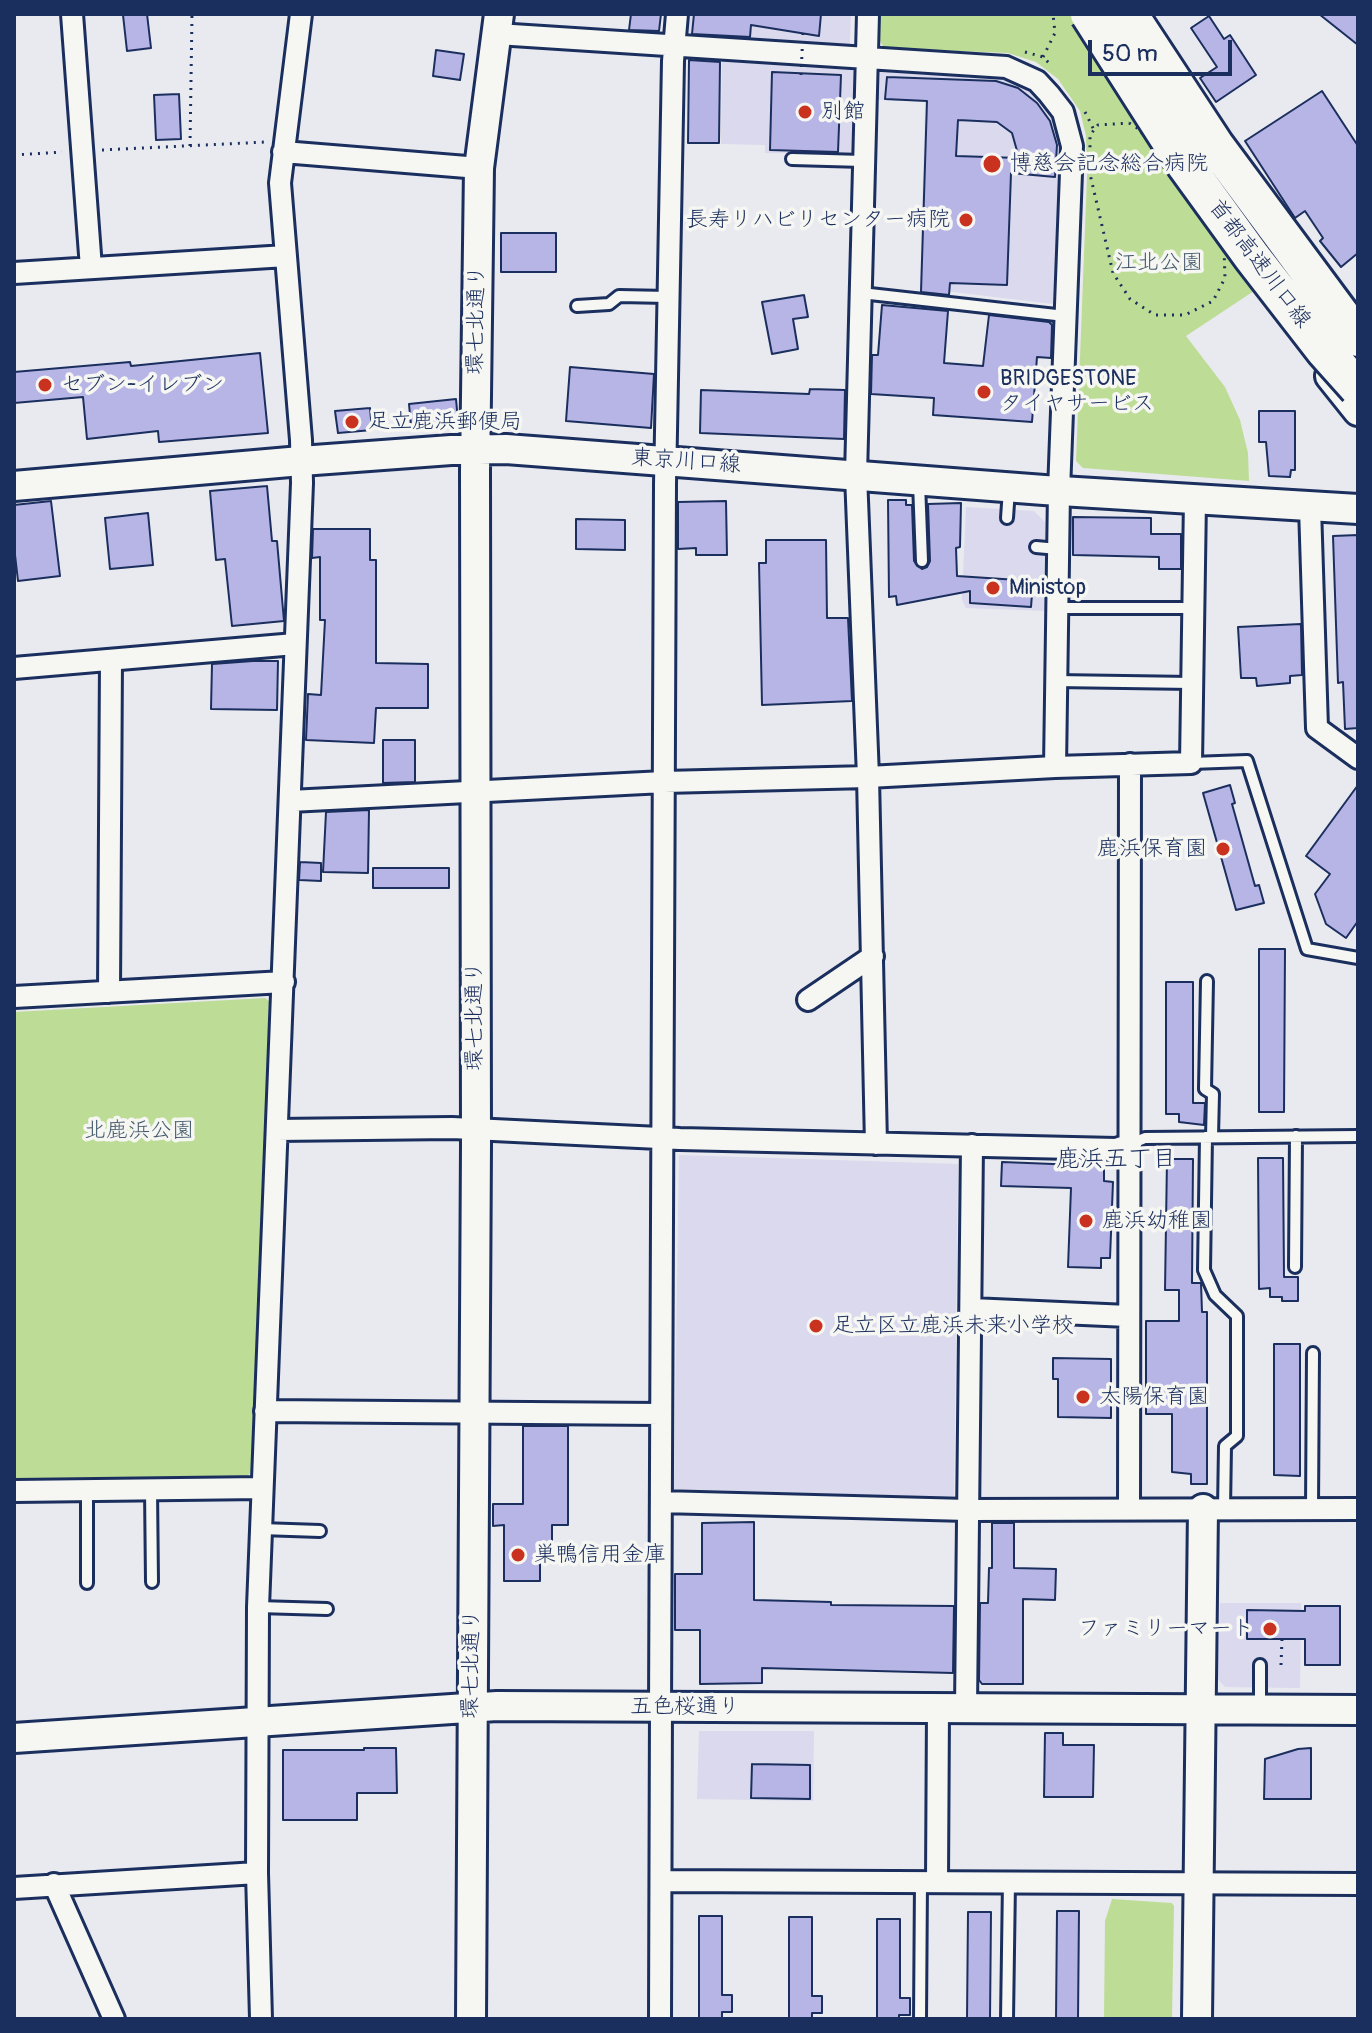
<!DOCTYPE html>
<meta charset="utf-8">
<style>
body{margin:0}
#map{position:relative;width:1372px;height:2033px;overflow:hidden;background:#e9e9f0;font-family:Pangolin,sans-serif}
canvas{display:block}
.frame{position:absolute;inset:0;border:16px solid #1b2f5e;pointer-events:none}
.scale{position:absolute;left:1088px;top:40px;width:144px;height:36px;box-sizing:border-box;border:4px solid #1b2f5e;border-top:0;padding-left:10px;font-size:24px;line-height:28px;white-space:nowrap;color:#1b2f5e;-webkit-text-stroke:6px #f6f6f2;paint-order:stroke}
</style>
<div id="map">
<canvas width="1372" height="2033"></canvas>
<div class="frame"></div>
<div class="scale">50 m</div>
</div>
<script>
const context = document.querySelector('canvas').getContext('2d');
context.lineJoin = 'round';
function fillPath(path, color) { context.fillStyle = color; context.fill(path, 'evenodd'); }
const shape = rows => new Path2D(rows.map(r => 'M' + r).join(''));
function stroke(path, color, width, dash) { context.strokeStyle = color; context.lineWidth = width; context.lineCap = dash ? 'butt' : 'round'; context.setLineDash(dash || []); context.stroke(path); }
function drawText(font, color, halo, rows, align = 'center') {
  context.font = font + ' Pangolin,"Klee One",sans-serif'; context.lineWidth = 7; context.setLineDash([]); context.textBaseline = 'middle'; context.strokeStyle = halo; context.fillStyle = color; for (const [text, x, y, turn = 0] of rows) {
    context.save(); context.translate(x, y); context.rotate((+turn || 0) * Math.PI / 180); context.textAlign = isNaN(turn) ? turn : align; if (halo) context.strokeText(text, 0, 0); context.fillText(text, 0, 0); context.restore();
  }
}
fillPath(shape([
 [686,14,851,14,849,66,857,75,875,76,881,70,994,76,1022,86,1041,100,1058,131,1061,150,1053,304,920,288,925,102,856,99,855,152,851,155,765,153,765,145,721,144,722,41,689,38,684,32],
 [966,507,1034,511,1045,522,1047,611,966,608,962,600],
 [679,1155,958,1164,954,1498,674,1489],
 [1220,1603,1301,1603,1300,1688,1225,1687,1217,1678],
 [699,1731,814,1731,813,1801,697,1799]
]), '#dad9ed');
fillPath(shape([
 [879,14,1089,14,1263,285,1186,336,1225,387,1240,420,1248,453,1249,481,1083,468,1076,461,1087,176,1086,136,1080,111,1058,79,1036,62,1008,53,884,48,879,39],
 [265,998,269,1001,254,1468,247,1477,14,1478,14,1012],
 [1112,1899,1172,1903,1174,1906,1172,2019,1104,2019,1105,1921]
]), '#bddd96');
const building = shape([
 [147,14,151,48,127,51,123,15,147,14],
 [631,14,661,14,659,31,629,30,631,14],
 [694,14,821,14,819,36,751,25,750,37,692,34,694,14],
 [1319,14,1358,14,1358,45,1319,14],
 [1209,16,1224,39,1230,35,1256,75,1216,102,1200,78,1217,67,1191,28,1209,16],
 [436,50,464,54,460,80,433,76,436,50],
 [689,60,720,62,719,143,688,143,689,60],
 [772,72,841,75,838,152,770,150,772,72],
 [887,77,996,81,1018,88,1037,103,1050,121,1057,145,1055,177,1011,173,1007,285,950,283,949,295,921,292,927,101,885,99,887,77],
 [958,120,997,122,1012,133,1019,158,956,156,958,120],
 [1322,91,1358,146,1358,253,1341,267,1320,241,1323,238,1305,211,1295,218,1245,141,1322,91],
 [179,94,181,139,156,140,154,95,179,94],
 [501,233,556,233,556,272,501,272,501,233],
 [804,295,808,317,793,319,798,349,772,354,762,302,804,295],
 [882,305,948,311,944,363,983,366,989,315,1049,322,1052,325,1051,358,1037,357,1032,422,933,415,934,398,871,394,872,355,878,355,882,305],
 [260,353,268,433,159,442,158,431,87,439,83,397,14,403,14,372,130,362,131,366,260,353],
 [570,367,654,374,651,428,566,421,570,367],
 [810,389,845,390,844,439,700,433,701,390,809,394,810,389],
 [456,399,458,421,411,426,409,404,456,399],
 [370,408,372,430,338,433,335,411,370,408],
 [1259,411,1295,411,1295,470,1291,470,1290,477,1269,476,1266,442,1259,442,1259,411],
 [267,486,272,541,277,541,284,621,232,626,225,559,216,560,210,491,267,486],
 [888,500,906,500,906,505,912,505,914,561,922,569,927,567,930,561,928,504,961,503,960,547,956,548,957,576,1033,581,1031,607,970,603,970,591,897,605,896,596,889,597,888,500],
 [51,501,60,576,18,581,14,546,14,505,51,501],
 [726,501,727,555,696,555,696,548,678,549,678,502,726,501],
 [148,513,153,565,110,569,105,518,148,513],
 [1073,517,1151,518,1151,534,1181,534,1181,569,1159,569,1159,557,1073,555,1073,517],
 [576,519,625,520,625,550,576,549,576,519],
 [313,529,370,529,370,560,376,560,376,663,428,664,428,708,376,708,374,743,306,740,308,694,321,695,325,620,320,620,320,557,312,558,313,529],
 [1358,535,1358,728,1345,729,1343,682,1338,683,1333,536,1358,535],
 [766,540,826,540,827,618,848,618,852,701,762,705,759,563,766,563,766,540],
 [1301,624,1302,675,1290,676,1290,683,1257,686,1256,678,1241,678,1238,627,1301,624],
 [253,661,278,661,277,710,211,709,212,664,253,661],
 [383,740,415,740,415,782,383,783,383,740],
 [1230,785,1235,803,1232,804,1255,886,1259,885,1264,903,1236,910,1203,793,1230,785],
 [1358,785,1358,921,1346,938,1326,924,1315,894,1330,874,1306,856,1358,785],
 [369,810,368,873,323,872,326,812,369,810],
 [300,862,321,863,321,881,299,880,300,862],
 [373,868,449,868,449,888,373,888,373,868],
 [1259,949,1285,949,1284,1112,1259,1112,1259,949],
 [1166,982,1193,982,1193,1103,1205,1103,1204,1125,1179,1122,1179,1114,1166,1114,1166,982],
 [1258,1158,1283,1158,1284,1277,1298,1277,1298,1301,1282,1301,1282,1297,1270,1297,1270,1288,1259,1289,1258,1158],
 [1167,1159,1193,1159,1192,1283,1201,1283,1202,1312,1207,1312,1207,1484,1191,1484,1191,1474,1172,1472,1172,1414,1146,1414,1146,1321,1179,1321,1179,1290,1165,1290,1167,1159],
 [1002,1162,1104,1166,1104,1181,1113,1182,1110,1258,1101,1258,1101,1268,1068,1267,1071,1188,1001,1186,1002,1162],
 [1274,1344,1300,1344,1300,1476,1274,1475,1274,1344],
 [1053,1358,1111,1359,1111,1418,1058,1417,1058,1379,1053,1379,1053,1358],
 [523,1426,568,1426,568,1525,552,1525,552,1553,540,1553,540,1581,504,1581,504,1525,493,1526,493,1504,523,1504,523,1426],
 [754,1522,754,1600,831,1602,831,1605,954,1606,953,1673,762,1668,762,1683,700,1684,700,1630,675,1630,675,1574,702,1574,702,1523,754,1522],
 [992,1523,1014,1523,1014,1568,1056,1569,1055,1600,1023,1599,1023,1684,982,1684,979,1680,980,1603,988,1603,989,1568,992,1568,992,1523],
 [1305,1606,1340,1606,1340,1665,1305,1665,1305,1639,1247,1639,1247,1610,1305,1611,1305,1606],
 [1045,1733,1063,1733,1063,1745,1094,1745,1093,1797,1044,1797,1045,1733],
 [364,1748,396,1748,397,1793,357,1793,357,1820,283,1820,283,1750,364,1750,364,1748],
 [1311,1748,1311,1799,1264,1799,1265,1759,1298,1749,1311,1748],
 [752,1764,810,1765,810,1799,751,1798,752,1764],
 [1057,1911,1079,1911,1078,2019,1056,2019,1057,1911],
 [968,1912,991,1912,990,2019,967,2019,968,1912],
 [699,1916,722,1916,722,1995,732,1995,732,2012,722,2012,722,2019,699,2019,699,1916],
 [789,1917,812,1917,812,1996,822,1996,822,2013,812,2013,812,2019,789,2019,789,1917],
 [877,1919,900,1919,900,1998,910,1998,910,2015,899,2015,899,2019,877,2019,877,1919]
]);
fillPath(building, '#b7b5e6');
stroke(building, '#1b2f5e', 2);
const lane = shape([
 [792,159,863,161],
 [861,293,1065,316],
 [577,306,609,304,619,296,668,297],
 [919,483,922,561],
 [1007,518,1009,489],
 [1036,547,1058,549],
 [1058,608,1194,608],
 [1056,681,1192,683],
 [1191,763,1247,761,1307,949,1358,958],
 [1207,981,1205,1089,1213,1094,1212,1137],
 [1206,1137,1204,1270,1215,1295,1237,1316,1237,1436,1225,1446,1224,1509],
 [1131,1144,1145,1138,1358,1136],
 [1295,1267,1296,1136],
 [151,1489,152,1582],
 [1312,1509,1313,1353],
 [261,1529,320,1531],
 [87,1583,87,1490],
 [258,1607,327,1609],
 [1260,1707,1260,1665],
 [920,2019,921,1881],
 [1007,2019,1009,1882]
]);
const street = shape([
 [72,14,91,268],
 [868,14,856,475,868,777,876,1144],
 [497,34,1006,67,1037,81,1049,94,1063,112,1072,146,1059,491,1055,767],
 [283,152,479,168],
 [14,273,286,256],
 [1310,507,1317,728,1358,758],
 [14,668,295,644],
 [290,801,664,782,868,777,1055,767,1191,763,1195,499],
 [109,992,111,660],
 [14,997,284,982],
 [808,1000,873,956],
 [277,1130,452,1128,680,1139,1116,1149,1131,1144],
 [971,1309,1128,1316],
 [265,1411,661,1414],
 [14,1491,262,1488],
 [661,1502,968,1510,1358,1509],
 [1129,1509,1130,764],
 [660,1707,665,484,673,61,677,14],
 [966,1708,972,1145],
 [661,1881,1358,1884],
 [937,1881,938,1709],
 [54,1884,114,2019],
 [14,1888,257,1873],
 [261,2019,257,1873,258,1607,302,483,301,440,280,183,301,14],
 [660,2019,661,1706]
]);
const secondary = shape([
 [1212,169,1266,246],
 [1330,376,1358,411],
 [14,486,301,461,451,450,506,449,1044,490,1358,509],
 [14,1738,497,1706,1358,1710],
 [471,2019,476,1144,475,471,479,168,499,14],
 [1197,2019,1203,1509]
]);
stroke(lane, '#1b2f5e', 16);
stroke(street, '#1b2f5e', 26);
stroke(secondary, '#1b2f5e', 34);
stroke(shape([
 [1025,52,1043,57,1050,64],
 [1043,57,1055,33,1053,14],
 [1085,112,1094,130],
 [1129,123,1139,129,1224,249,1225,278,1213,301,1185,315,1155,315,1130,299,1113,273,1090,174,1090,135,1098,125,1129,123],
 [190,146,192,14],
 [102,150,266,142],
 [14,155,62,152],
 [1281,1665,1282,1639]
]), '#1b2f5e', 3, [2, 6]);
stroke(lane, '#f6f6f2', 10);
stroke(street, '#f6f6f2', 20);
stroke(secondary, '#f6f6f2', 28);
const highwayBridge = shape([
 [1089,14,1186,166,1252,257,1324,350,1358,388],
 [1129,14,1215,145,1358,338]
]);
stroke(highwayBridge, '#1b2f5e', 42, []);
stroke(shape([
 [801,75,803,32]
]), '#1b2f5e', 3, [2, 6]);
stroke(highwayBridge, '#f6f6f2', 36);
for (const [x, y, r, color] of [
 [805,112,8,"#c8321e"],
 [992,164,10,"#c8321e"],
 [966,220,8,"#c8321e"],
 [45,385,8,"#c8321e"],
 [984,392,8,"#c8321e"],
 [352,422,8,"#c8321e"],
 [993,588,8,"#c8321e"],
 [1223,849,8,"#c8321e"],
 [1086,1221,8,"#c8321e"],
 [816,1326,8,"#c8321e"],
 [1083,1397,8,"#c8321e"],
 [518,1555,8,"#c8321e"],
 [1270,1629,8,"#c8321e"]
]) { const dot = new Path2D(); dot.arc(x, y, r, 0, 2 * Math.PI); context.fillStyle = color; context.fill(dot); stroke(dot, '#f6f6f2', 3); }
drawText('22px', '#1b2f5e', '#f6f6f2', [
 ["別館",821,112],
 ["博慈会記念総合病院",1010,164],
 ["長寿リハビリセンター病院",950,220,"right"],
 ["BRIDGESTONE",1000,379],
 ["タイヤサービス",1000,404],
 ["セブン-イレブン",61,385],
 ["足立鹿浜郵便局",368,422],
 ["Ministop",1009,588],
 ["鹿浜保育園",1207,849,"right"],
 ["鹿浜幼稚園",1102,1221],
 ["足立区立鹿浜未来小学校",832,1326],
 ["太陽保育園",1099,1397],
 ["巣鴨信用金庫",534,1555],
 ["ファミリーマート",1254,1629,"right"]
], 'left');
drawText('22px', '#445a6c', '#f6f6f2', [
 ["江北公園",1159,263],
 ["北鹿浜公園",139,1131]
]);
drawText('22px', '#1b2f5e', '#f6f6f2', [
 ["首都高速川口線",1259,264,53],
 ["環七北通り",477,320,-89],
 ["東京川口線",686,462,4],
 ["環七北通り",475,1016,-90],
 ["環七北通り",472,1664,-89],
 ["五色桜通り",685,1707]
]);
drawText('24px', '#1b2f5e', '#f6f6f2', [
 ["鹿浜五丁目",1116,1160]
]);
</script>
